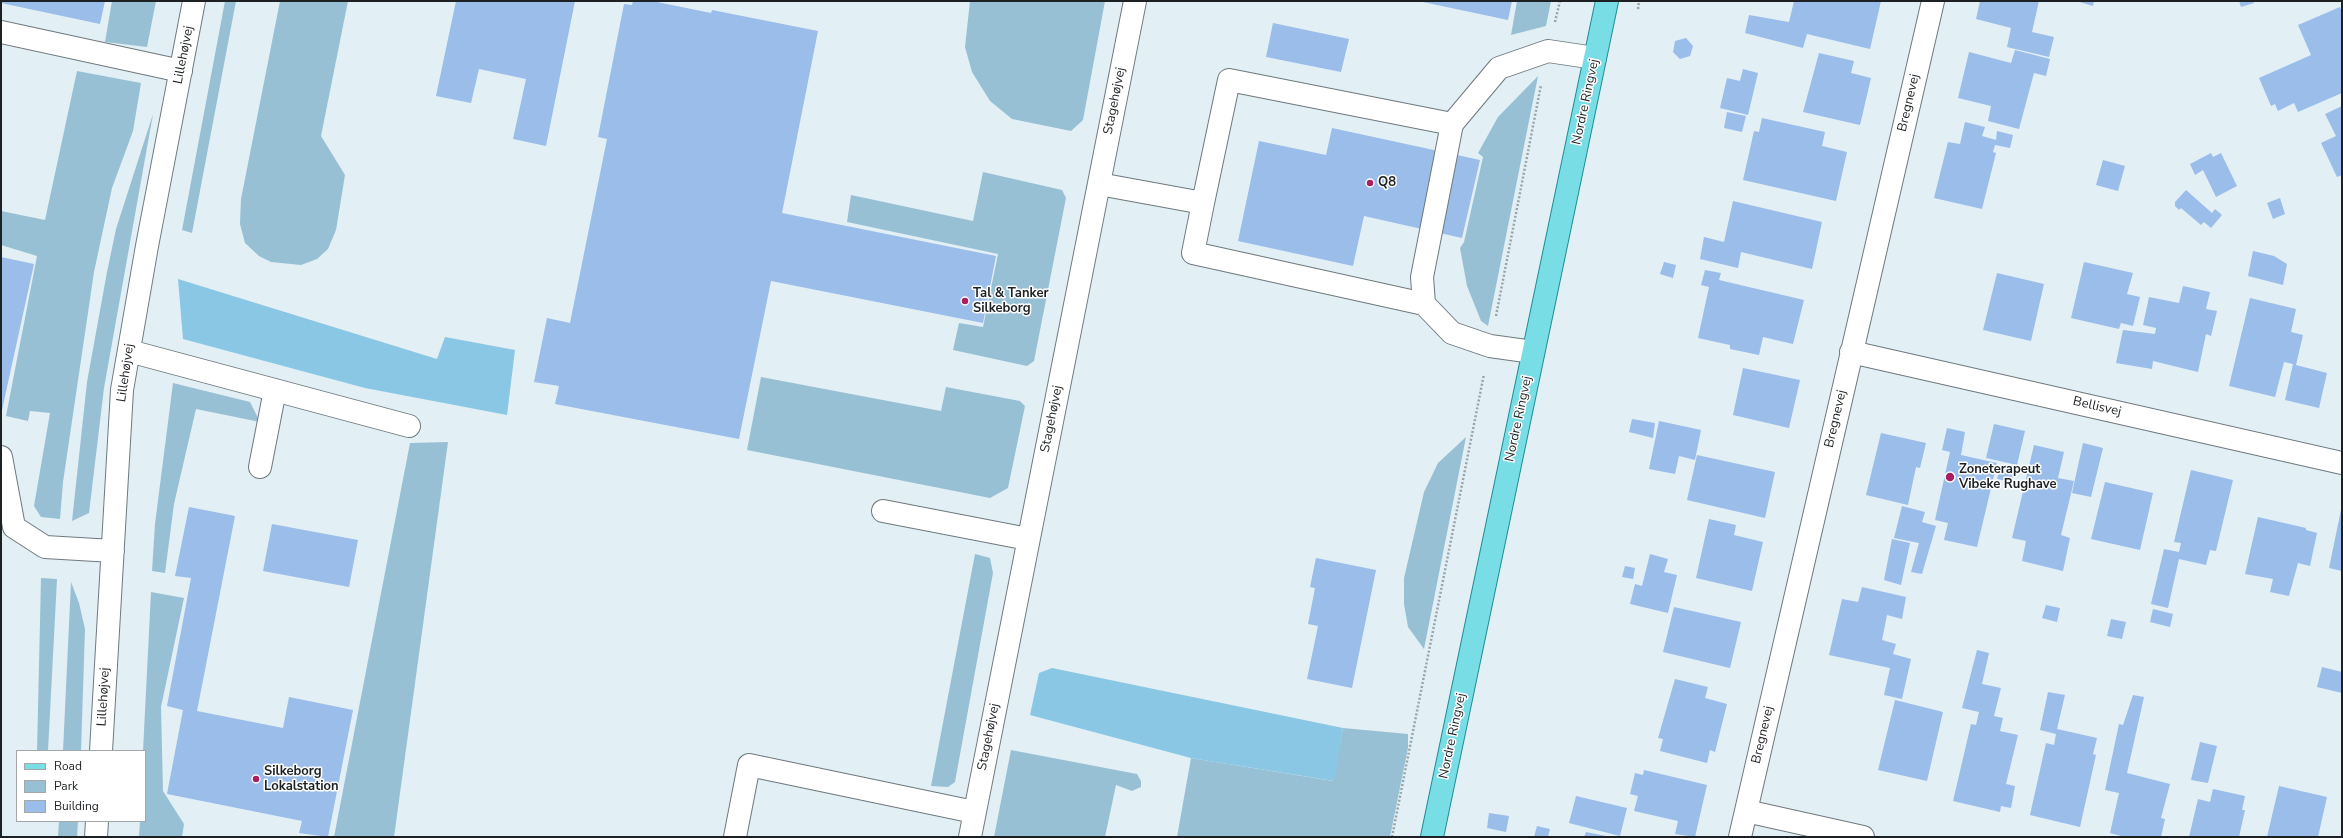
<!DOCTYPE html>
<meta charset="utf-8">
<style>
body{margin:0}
#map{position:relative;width:2343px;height:838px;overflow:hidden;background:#e2eff5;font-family:"Nunito Sans",sans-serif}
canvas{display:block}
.frame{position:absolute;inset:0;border:2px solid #1d2123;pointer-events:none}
.legend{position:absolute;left:16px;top:750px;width:130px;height:72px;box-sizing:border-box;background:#fff;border:1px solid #a5a6a7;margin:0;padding:5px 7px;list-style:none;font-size:12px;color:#1d2123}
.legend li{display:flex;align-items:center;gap:8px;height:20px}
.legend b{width:20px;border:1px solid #a5a6a7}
</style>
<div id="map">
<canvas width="2343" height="838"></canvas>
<div class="frame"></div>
<ul class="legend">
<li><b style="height:5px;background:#79dde5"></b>Road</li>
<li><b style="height:11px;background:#98c0d4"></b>Park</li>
<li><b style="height:11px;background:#9abdea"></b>Building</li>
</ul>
</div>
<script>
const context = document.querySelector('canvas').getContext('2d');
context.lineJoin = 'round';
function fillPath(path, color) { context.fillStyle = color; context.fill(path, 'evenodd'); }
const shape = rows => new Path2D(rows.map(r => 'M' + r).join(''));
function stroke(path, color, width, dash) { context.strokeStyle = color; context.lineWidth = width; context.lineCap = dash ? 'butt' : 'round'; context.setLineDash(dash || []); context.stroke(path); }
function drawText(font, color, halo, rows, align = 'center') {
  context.font = font + ' "Nunito Sans",sans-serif'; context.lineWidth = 3; context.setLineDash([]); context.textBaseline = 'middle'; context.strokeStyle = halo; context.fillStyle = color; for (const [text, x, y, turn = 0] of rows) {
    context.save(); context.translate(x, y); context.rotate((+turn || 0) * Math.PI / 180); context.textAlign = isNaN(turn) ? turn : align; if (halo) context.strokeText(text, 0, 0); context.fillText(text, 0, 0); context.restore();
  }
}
fillPath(shape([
 [112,1,156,1,147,47,105,42],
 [225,1,236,1,192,233,182,230],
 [280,1,348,1,321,136,345,175,336,230,328,249,317,259,301,265,271,262,259,256,245,243,240,224,241,199],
 [970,1,1105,1,1083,120,1071,131,1012,119,990,101,972,72,965,47],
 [1517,1,1551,1,1546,26,1511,35],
 [77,71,141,83,133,131,112,188,94,272,63,482,60,519,41,517,34,506,50,413,30,411,28,421,6,416,37,256,1,245,1,211,45,220],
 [1538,76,1488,326,1481,321,1467,286,1460,248,1464,242,1483,157,1478,153,1498,117],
 [153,114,104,388,89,513,72,521,87,382,107,272,116,229],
 [983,172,1062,190,1066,198,1034,361,1027,366,953,350,959,323,983,327,998,254,847,222,851,195,973,221],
 [761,377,941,411,946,387,1020,401,1025,406,1008,488,990,498,747,450],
 [173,383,250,402,260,422,196,409,174,504,165,573,152,571,155,524],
 [1466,437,1424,649,1408,627,1404,604,1404,578,1424,492,1438,463],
 [448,442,394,837,334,837,410,443],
 [975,554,990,558,993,573,955,782,948,787,931,786],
 [41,578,57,579,48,751,37,751],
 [71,582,79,603,85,629,81,751,63,751],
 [151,592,184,598,161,707,163,791,184,824,182,837,139,837,140,821,145,821,145,751,143,751],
 [1343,728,1408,734,1408,748,1390,837,1177,837,1191,758,1333,781],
 [1011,750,1137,774,1141,781,1141,787,1132,791,1116,785,1105,837,994,837],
 [59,821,78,821,77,837,58,837]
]), '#98c0d4');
fillPath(shape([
 [178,279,437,359,445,337,515,350,507,415,365,388,183,339],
 [1052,668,1343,728,1334,781,1191,758,1030,715,1039,673]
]), '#8ac7e4');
fillPath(shape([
 [1,1,105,1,100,24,1,3],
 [456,1,575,1,546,146,513,139,526,79,479,69,471,103,436,96],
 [633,1,652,1,711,13,712,10,818,31,782,213,996,256,983,323,771,281,739,439,555,404,559,386,534,382,547,318,570,323,607,139,598,137,624,4,632,5],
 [1418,1,1512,1,1508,20],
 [1794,1,1881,1,1870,49,1807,34,1803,48,1745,33,1749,15,1789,22],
 [1980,1,2039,1,2032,32,2054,37,2049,57,2007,47,2011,28,1976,19],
 [2076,1,2094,1,2093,6],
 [2239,1,2253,1,2254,3,2241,7],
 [2340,7,2342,12,2342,93,2298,112,2294,103,2278,111,2275,104,2271,106,2259,78,2311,55,2298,25],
 [1273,23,1349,39,1341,72,1266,57],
 [1686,38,1693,46,1690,56,1680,59,1673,52,1675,41],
 [2015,50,2050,59,2046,76,2034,73,2019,129,1988,121,1991,106,1958,98,1969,52,2011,63],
 [1819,53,1854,61,1851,73,1871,78,1860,125,1803,112],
 [1743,69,1758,73,1748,115,1720,108,1727,78,1740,81],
 [2342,106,2342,175,2337,177,2321,143,2336,136,2325,114],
 [1727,112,1746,116,1742,132,1724,128],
 [1762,118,1825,132,1822,146,1847,152,1836,201,1743,180,1754,131,1759,132],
 [1965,122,1985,127,1982,136,1996,140,1997,131,2013,135,2010,148,1995,145,1993,152,1996,153,1982,209,1934,198,1948,142,1960,144],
 [1332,128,1480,160,1462,238,1364,216,1353,266,1238,241,1259,141,1326,155],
 [2211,153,2213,157,2221,153,2237,186,2216,197,2203,170,2195,175,2190,164],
 [2103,160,2125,166,2118,191,2096,185],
 [2186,190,2212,213,2215,209,2222,215,2211,228,2204,222,2201,225,2181,208,2179,210,2175,206,2175,202],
 [2280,198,2285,214,2273,219,2267,203],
 [1733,201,1822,222,1812,269,1741,252,1738,268,1700,259,1704,237,1724,242],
 [2253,251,2274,256,2287,264,2283,285,2248,276],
 [1,257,34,264,2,410,1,410],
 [1664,262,1676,265,1673,278,1660,274],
 [2084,262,2133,273,2127,294,2140,297,2133,326,2121,323,2119,329,2071,318],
 [1705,270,1721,273,1719,280,1804,300,1793,344,1763,337,1759,355,1730,349,1730,345,1698,338,1709,287,1701,285],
 [1997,273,2044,284,2031,341,1983,330],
 [2183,286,2210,292,2206,309,2217,311,2211,336,2206,334,2198,372,2153,361,2152,369,2116,363,2123,330,2155,334,2156,328,2143,325,2149,297,2179,303],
 [2250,298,2296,309,2291,332,2303,335,2296,365,2327,373,2319,408,2285,400,2293,364,2284,362,2275,397,2229,386],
 [1743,368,1800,380,1789,428,1733,415],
 [1632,419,1655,423,1653,438,1629,432],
 [1659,421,1701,430,1695,460,1679,456,1675,474,1649,469],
 [1994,424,2025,431,2017,465,1986,458],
 [1947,428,1965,432,1961,455,1997,463,1977,547,1944,540,1948,523,1935,520,1950,452,1942,450],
 [1881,433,1926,443,1920,468,1916,467,1908,505,1866,495],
 [2083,443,2103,448,2091,497,2072,493],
 [2034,445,2064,452,2058,478,2074,481,2061,535,2070,538,2063,571,2022,561,2026,541,2012,538],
 [1697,455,1775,472,1765,518,1687,500],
 [2000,468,2014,471,2012,482,1997,479],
 [2191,470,2233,480,2216,551,2210,550,2206,565,2179,559,2168,608,2151,604,2164,549,2179,552,2181,543,2174,542],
 [2105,482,2153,493,2140,550,2091,539],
 [1902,506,1925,512,1922,522,1936,526,1922,574,1911,572,1919,543,1894,538],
 [189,507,235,516,197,711,283,728,289,697,353,710,328,837,299,833,302,821,167,794,183,710,167,706,191,578,175,576],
 [2341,510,2342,511,2342,571,2329,568],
 [2258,517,2306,528,2306,530,2317,533,2310,566,2298,563,2289,596,2270,592,2273,579,2245,574],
 [1709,519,1736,525,1734,535,1763,542,1752,591,1696,578],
 [272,524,358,540,349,587,263,571],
 [1892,539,1910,543,1901,585,1884,580],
 [1650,554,1668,559,1664,572,1677,575,1668,613,1630,604,1635,584,1642,586],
 [1316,558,1376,570,1352,688,1307,679,1318,626,1308,624,1315,588,1310,587],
 [1625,566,1635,568,1633,579,1622,577],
 [1862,587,1906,597,1902,619,1887,615,1882,640,1896,644,1893,654,1911,659,1902,699,1884,695,1890,668,1829,655,1842,599,1858,602],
 [2046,605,2060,608,2057,622,2042,618],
 [1674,607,1741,622,1730,668,1663,652],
 [2153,609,2173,614,2170,627,2150,622],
 [2111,619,2126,622,2122,639,2107,636],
 [1977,650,1989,653,1982,684,2001,688,1994,716,2003,718,2000,731,2018,735,2006,784,2015,786,2011,808,2001,806,2000,812,1953,801,1971,724,1976,725,1979,712,1962,708],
 [2322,667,2342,672,2342,693,2317,687],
 [1675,679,1708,687,1705,698,1727,704,1715,752,1710,750,1707,763,1660,751,1663,739,1658,738],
 [2048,692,2065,695,2057,729,2097,738,2093,754,2096,755,2080,827,2030,815,2046,743,2054,745,2056,734,2040,730],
 [2133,695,2144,697,2127,773,2170,784,2161,818,2165,819,2161,837,2125,837,2110,833,2119,793,2105,790,2119,724,2123,725],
 [1895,700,1943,712,1927,781,1878,770],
 [2200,742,2217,746,2208,783,2191,780],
 [1644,770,1707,785,1695,837,1675,834,1678,821,1634,811,1638,796,1630,794,1635,773,1643,775],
 [2279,786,2327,797,2318,837,2267,837],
 [2213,789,2245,796,2242,810,2245,810,2239,837,2189,837,2198,799,2210,802],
 [1576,796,1627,808,1620,836,1569,823],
 [1489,813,1509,816,1506,832,1487,828],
 [1537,826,1550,829,1548,837,1534,837],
 [1586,832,1606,836,1606,837,1584,837]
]), '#9abdea');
const minor = shape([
 [1,32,181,71],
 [1099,184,1203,203,1229,80,1452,124],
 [1203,203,1193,253,1424,304],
 [129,351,409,426],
 [1533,352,1490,346,1452,333,1424,304,1422,277,1452,124,1499,68,1548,51,1595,58],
 [1851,352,2342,463],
 [1,457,14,527,45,547,113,551],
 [260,467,275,390],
 [883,511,1028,539],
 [101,751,122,390,147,246,194,1],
 [1746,811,1863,837],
 [96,837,97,821],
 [735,837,749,765,974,812],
 [970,837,1135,1],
 [1740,837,1933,1]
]);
const major = shape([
 [1432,837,1607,1]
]);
stroke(minor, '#6e797e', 24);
stroke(major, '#1e8d96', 24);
stroke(shape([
 [1638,9,1639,1],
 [1555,22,1560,1],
 [1496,316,1541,85],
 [1392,837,1484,374]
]), '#9aa4a8', 2.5, [2, 2]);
stroke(minor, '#fff', 22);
stroke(major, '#79dde5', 22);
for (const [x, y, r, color] of [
 [1370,183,4,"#a91f63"],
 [965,301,4,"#a91f63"],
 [1950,477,5,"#a91f63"],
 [256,779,4,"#a91f63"]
]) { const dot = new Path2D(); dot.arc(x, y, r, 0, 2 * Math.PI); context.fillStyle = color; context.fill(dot); stroke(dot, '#fff', 1.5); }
drawText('13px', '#1d2123', '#fff', [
 ["Lillehøjvej",184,55,-79],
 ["Stagehøjvej",1115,101,-79],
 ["Nordre Ringvej",1586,102,-78],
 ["Bregnevej",1909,103,-77],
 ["Lillehøjvej",126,373,-82],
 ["Bellisvej",2097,407,13],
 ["Stagehøjvej",1052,419,-79],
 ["Nordre Ringvej",1519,419,-78],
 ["Bregnevej",1836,419,-77],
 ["Lillehøjvej",104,697,-87],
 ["Bregnevej",1763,735,-77],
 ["Nordre Ringvej",1453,736,-78],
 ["Stagehøjvej",989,737,-79]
]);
drawText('bold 13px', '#1d2123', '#fff', [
 ["Q8",1378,183],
 ["Tal & Tanker",973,294],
 ["Silkeborg",973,309],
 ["Zoneterapeut",1959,470],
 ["Vibeke Rughave",1959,485],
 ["Silkeborg",264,772],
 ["Lokalstation",264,787]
], 'left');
</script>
